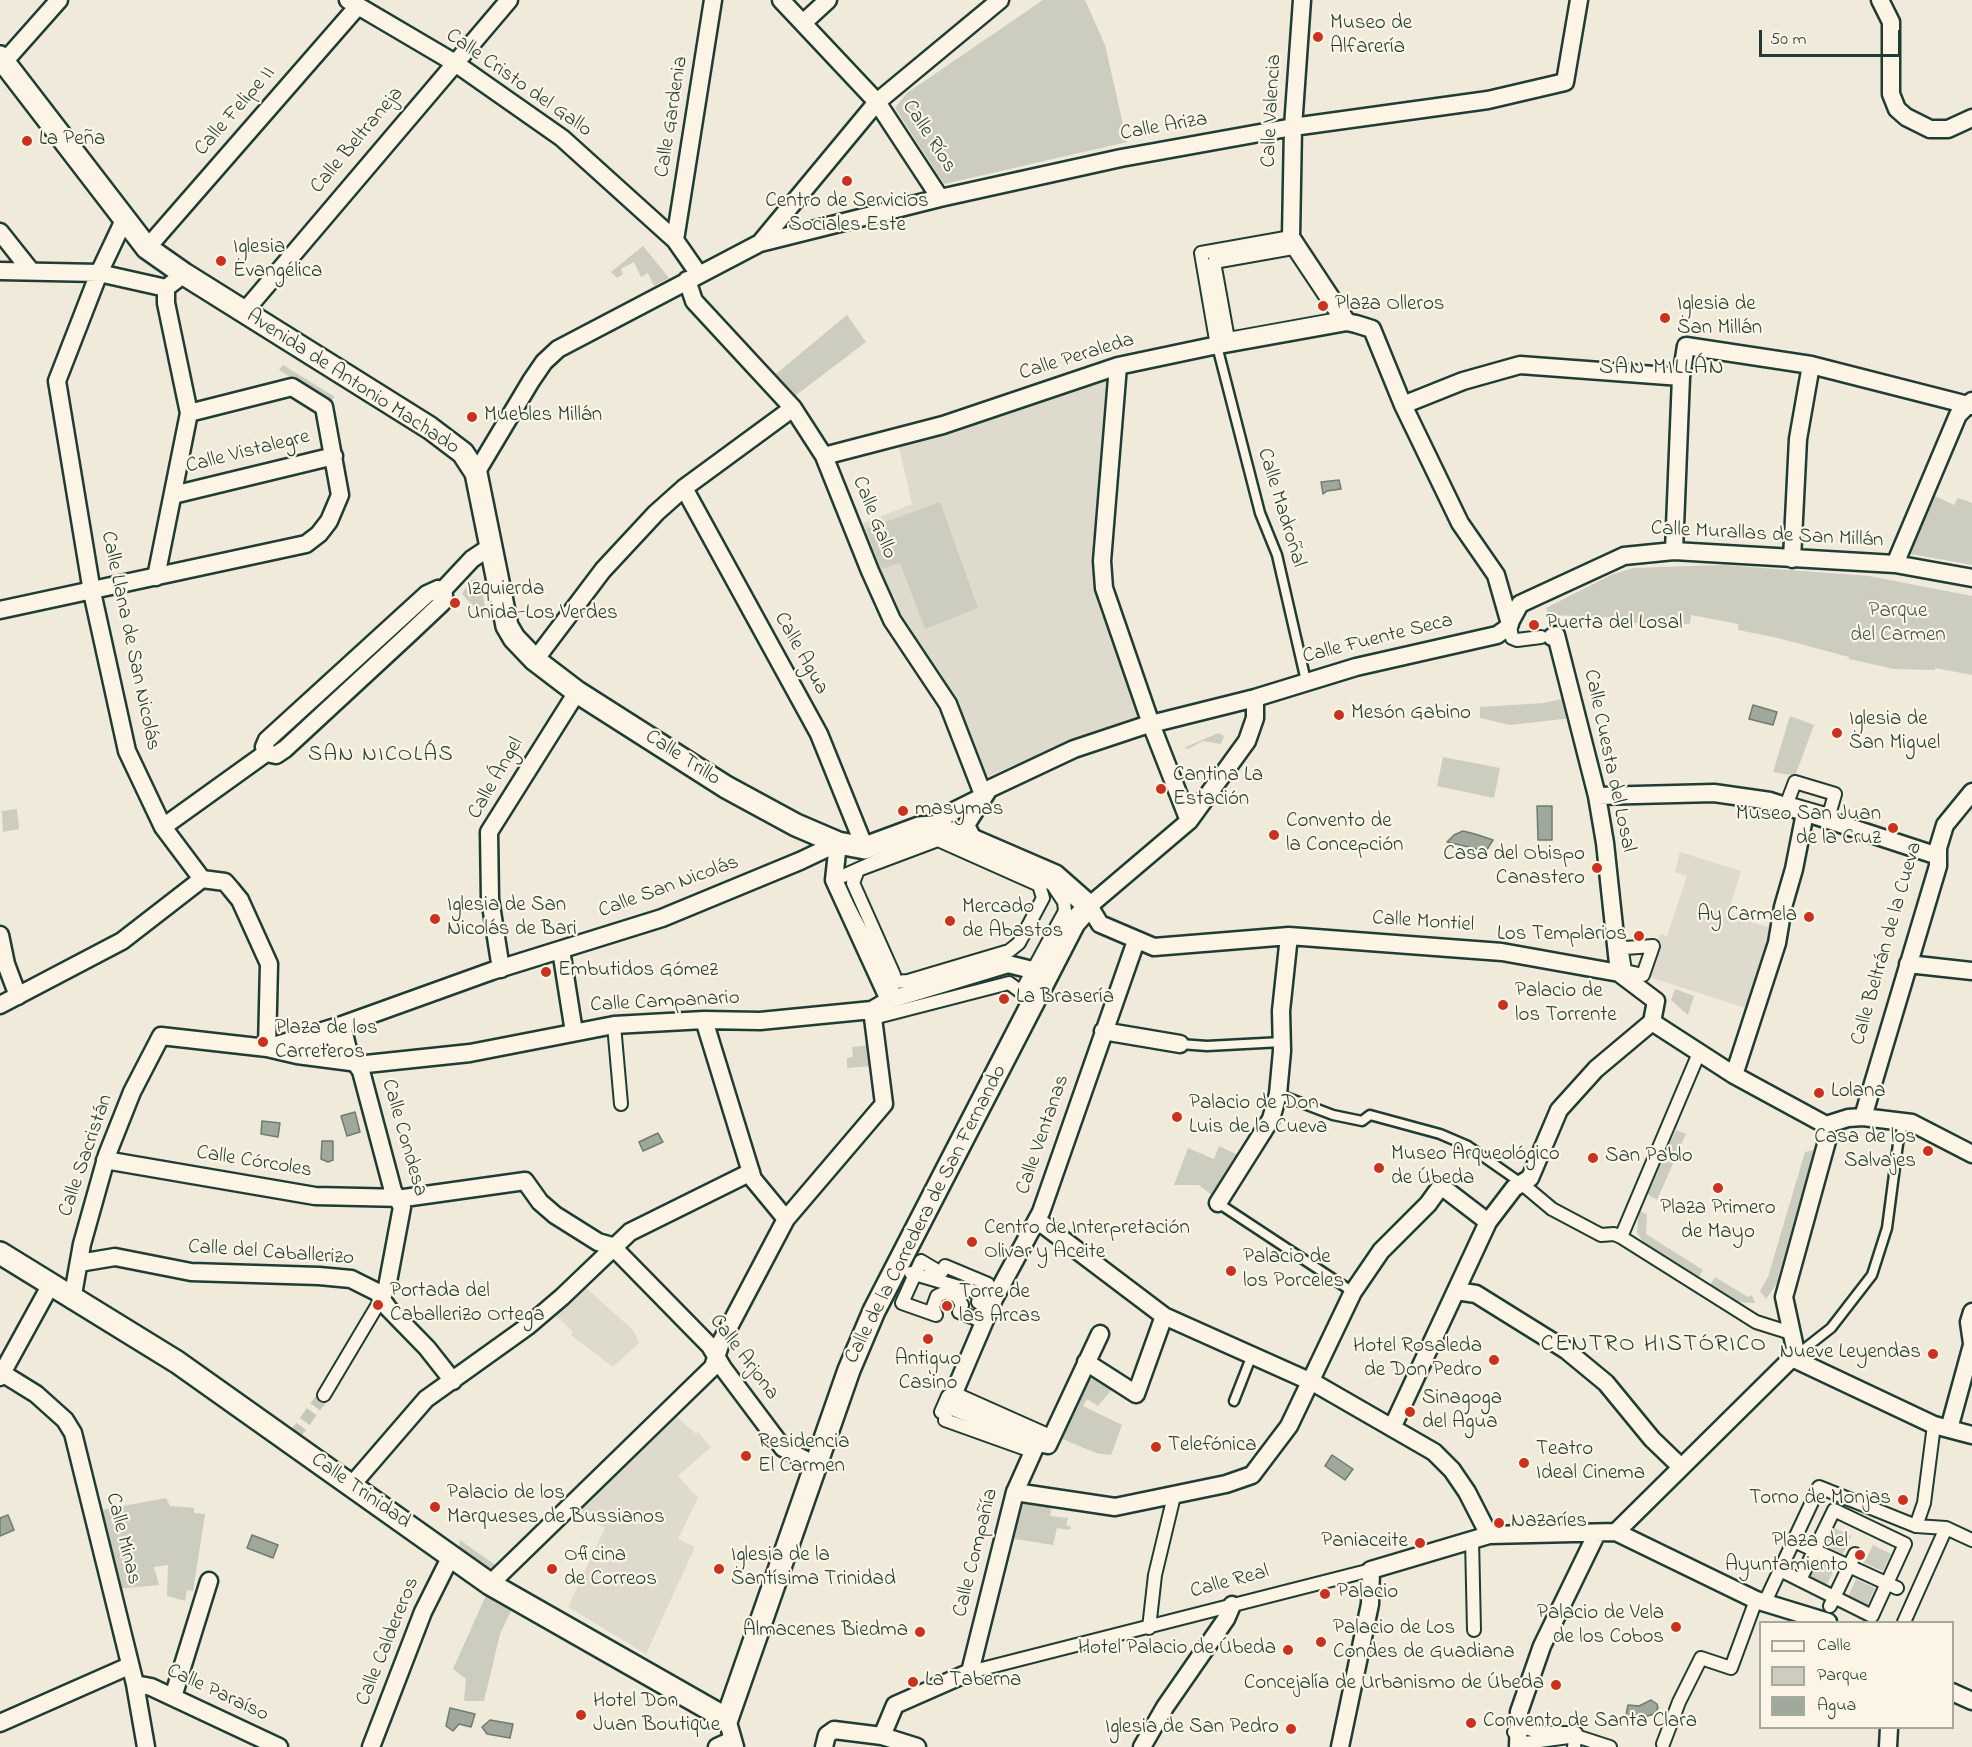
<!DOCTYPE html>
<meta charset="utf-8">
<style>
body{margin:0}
#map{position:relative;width:1972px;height:1747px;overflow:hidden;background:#efeada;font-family:"Indie Flower",sans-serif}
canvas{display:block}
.legend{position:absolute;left:1759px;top:1621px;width:195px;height:108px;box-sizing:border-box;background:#fcf5e5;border:2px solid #a4ab9e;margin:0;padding:8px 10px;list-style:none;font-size:18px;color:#1f3d34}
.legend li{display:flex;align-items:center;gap:12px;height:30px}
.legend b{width:30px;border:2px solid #a4ab9e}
.scale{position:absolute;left:1759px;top:30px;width:142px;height:27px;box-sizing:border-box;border:3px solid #1f3d34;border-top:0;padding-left:8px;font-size:18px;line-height:21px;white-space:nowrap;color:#1f3d34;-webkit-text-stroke:4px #fcf5e5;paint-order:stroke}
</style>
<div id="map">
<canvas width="1972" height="1747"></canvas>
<ul class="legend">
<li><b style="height:8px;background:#fcf5e5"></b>Calle</li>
<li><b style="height:16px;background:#cccdbf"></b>Parque</li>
<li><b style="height:16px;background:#9fa89a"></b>Agua</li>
</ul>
<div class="scale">50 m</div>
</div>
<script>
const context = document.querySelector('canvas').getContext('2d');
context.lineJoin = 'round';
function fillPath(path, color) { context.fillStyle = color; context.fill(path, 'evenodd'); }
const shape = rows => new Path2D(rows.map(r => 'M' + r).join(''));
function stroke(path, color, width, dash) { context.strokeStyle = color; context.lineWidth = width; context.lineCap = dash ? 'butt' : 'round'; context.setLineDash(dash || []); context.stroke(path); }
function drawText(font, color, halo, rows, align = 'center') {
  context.font = font + ' "Indie Flower",sans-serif'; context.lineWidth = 4.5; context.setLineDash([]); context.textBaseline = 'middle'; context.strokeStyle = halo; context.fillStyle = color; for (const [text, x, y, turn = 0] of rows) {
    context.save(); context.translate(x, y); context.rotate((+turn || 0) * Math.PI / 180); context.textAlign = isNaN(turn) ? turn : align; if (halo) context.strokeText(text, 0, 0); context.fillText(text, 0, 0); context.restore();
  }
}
fillPath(shape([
 [1110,380,1103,419,1095,566,1098,605,1141,717,1072,741,981,779,895,612,859,525,912,504,898,443],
 [1680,852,1741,871,1728,913,1767,927,1769,924,1775,925,1749,1009,1646,976,1660,934,1667,936,1687,876,1675,872],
 [584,1286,633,1330,639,1343,613,1367,571,1335,573,1332,555,1315],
 [677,1417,696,1434,698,1432,711,1447,678,1476,698,1498,678,1539,695,1547,646,1654,568,1607,605,1528,574,1514]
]), '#dedbcc');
fillPath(shape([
 [1043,0,1085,0,1105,45,1127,142,944,184,895,108,907,93],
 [643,246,669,278,654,286,648,273,641,277,634,262,621,269,623,274,617,278,611,272],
 [847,315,866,342,791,399,771,378],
 [283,365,335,397,329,401,279,370],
 [1933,495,1954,505,1958,498,1972,503,1972,565,1906,553,1916,525],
 [940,502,978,608,925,629,900,563,881,569,866,529],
 [1723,565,1869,576,1972,596,1972,675,1935,668,1935,670,1894,669,1849,659,1849,657,1778,638,1738,630,1738,624,1691,615,1690,624,1626,623,1626,618,1549,615,1546,608,1611,575,1633,568],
 [476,579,481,583,486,613,483,617,462,594,471,580],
 [1566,698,1572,718,1510,725,1480,718,1480,707,1544,703],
 [1790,716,1814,725,1795,776,1773,772],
 [1218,733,1224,736,1221,744,1203,741,1188,749,1184,748],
 [1443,757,1500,768,1494,798,1437,786],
 [17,809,19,829,3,832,2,811],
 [1675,989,1694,996,1688,1015,1671,1000],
 [871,1045,873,1066,847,1068,847,1058,853,1057,852,1047],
 [1676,1130,1686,1134,1657,1200,1647,1194],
 [1219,1146,1244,1158,1218,1200,1199,1185,1174,1185,1188,1148,1214,1159],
 [1814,1150,1776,1285,1766,1299,1760,1291,1768,1277,1805,1152],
 [1639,1210,1647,1215,1646,1234,1703,1270,1698,1278,1643,1242,1637,1232],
 [1715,1277,1748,1297,1752,1295,1755,1303,1736,1302,1710,1285],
 [1097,1376,1114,1387,1098,1406,1087,1399,1083,1406,1122,1425,1111,1455,1096,1453,1058,1437,1081,1382],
 [166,1498,170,1506,194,1508,194,1513,205,1514,193,1591,187,1590,185,1601,167,1596,168,1565,154,1567,159,1585,117,1589,97,1511],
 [1016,1499,1052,1504,1050,1516,1068,1518,1066,1525,1071,1527,1070,1530,1057,1528,1053,1545,1009,1538],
 [1832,1527,1851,1536,1843,1554,1824,1545],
 [460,1540,498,1567,488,1572,459,1551],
 [1873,1545,1891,1554,1883,1571,1864,1563],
 [1816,1560,1834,1569,1826,1587,1807,1578],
 [1856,1579,1875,1588,1867,1606,1848,1597],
 [487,1593,512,1609,500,1634,484,1701,464,1701,466,1679,453,1669]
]), '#cccdbf');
const water = shape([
 [1339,480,1341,489,1327,491,1323,494,1321,482,1339,480],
 [1753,705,1777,712,1773,725,1749,719,1753,705],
 [1537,806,1552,806,1552,840,1538,840,1537,806],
 [1463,831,1475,834,1493,840,1486,851,1447,842,1454,835,1463,831],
 [355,1112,360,1132,347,1136,341,1116,355,1112],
 [262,1121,280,1123,278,1137,261,1134,262,1121],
 [658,1133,663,1142,643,1151,639,1142,658,1133],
 [322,1141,333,1141,333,1160,328,1162,321,1159,322,1141],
 [1332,1455,1353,1469,1345,1480,1325,1466,1332,1455],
 [8,1515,14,1530,0,1536,0,1518,8,1515],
 [252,1535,278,1545,273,1558,247,1548,252,1535],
 [1651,1700,1657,1704,1658,1708,1654,1714,1641,1718,1626,1715,1628,1705,1639,1706,1651,1700],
 [450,1708,475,1714,471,1727,459,1724,453,1731,446,1726,450,1708],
 [490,1720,513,1724,510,1738,487,1734,482,1727,490,1720]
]);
fillPath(water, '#9fa89a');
stroke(water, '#6c7d71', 1.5);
stroke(shape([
 [294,1436,324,1395]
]), '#c5c7b9', 12, [12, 6]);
const service = shape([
 [1217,346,1260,513,1277,555,1306,681],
 [1180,1044,1207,1046,1282,1042],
 [1278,1094,1333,1115,1362,1121,1370,1115,1440,1134,1468,1146,1521,1183],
 [1218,1203,1353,1292],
 [1794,1357,1831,1328,1872,1275,1887,1228,1898,1144,1903,1124],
 [1234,1401,1252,1355]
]);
const pedestrian = shape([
 [1293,248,1337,314,1333,320,1228,339,1214,262,1293,248],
 [1217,346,1201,253,1291,237],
 [1510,624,1512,638,1517,640,1541,637],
 [1795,782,1835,794,1829,815,1787,803,1795,782],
 [937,834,1052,884,1064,902,1065,911,1021,992,1009,983,877,1017,889,1000,894,982,908,981,1009,951,1019,943,1043,898,1039,885,938,840,858,870,853,883,894,975,887,979,834,880,937,834],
 [1621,945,1625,948,1653,946,1643,975,1625,971,1621,945],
 [614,1025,621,1104],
 [332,1036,338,1056,298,1049,300,1045,332,1036],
 [1699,1053,1621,1237,1756,1322,1791,1333],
 [1521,1183,1552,1209,1601,1235,1614,1234,1621,1237],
 [921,1261,941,1273,945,1266,988,1284,978,1302,984,1306,979,1320,959,1312,962,1305,957,1296,946,1292,937,1296,933,1307,936,1315,902,1303,921,1261],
 [911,1273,983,1294],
 [956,1394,1048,1435,1026,1449,945,1420,946,1414,941,1412,948,1396,956,1394],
 [324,1395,377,1306],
 [1916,1526,1924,1503,1934,1425],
 [1946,1528,1972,1540],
 [1472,1539,1474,1630],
 [1794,1541,1897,1588],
 [1780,1570,1872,1616,1905,1544,1834,1510,1800,1580],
 [1765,1602,1819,1487,1916,1526,1946,1528,1904,1622],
 [1830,1606,1855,1554],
 [1149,1628,1155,1575,1174,1496],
 [970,1672,1371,1570],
 [1514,1732,1522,1727,1542,1733,1576,1733,1574,1747],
 [1518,1744,1576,1736,1610,1747],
 [1663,1744,1679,1702,1701,1658,1731,1668,1756,1600]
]);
const minor = shape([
 [348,0,455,63,562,138,675,240,698,273],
 [781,0,877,102,940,198],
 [1302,0,1293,127,1291,237,1347,322],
 [1880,0,1891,22,1891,94,1897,109,1906,117,1930,129,1948,129,1972,118],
 [803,23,828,0],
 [4,62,59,0],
 [125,218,99,273,57,381,92,592,127,751,163,827,202,879],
 [0,232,31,271],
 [675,240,713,0],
 [760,243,877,102,1000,0],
 [147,248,358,6],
 [0,271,99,273,166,288],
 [687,280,694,301,793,408,824,456,870,571,892,620,948,704,984,797],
 [244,312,509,0],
 [1118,366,1102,561,1104,588,1151,724,1189,821],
 [1403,405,1463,381,1520,365,1681,377],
 [824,456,943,425,1118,366,1208,347,1347,322,1356,324,1372,329,1403,405,1460,523,1496,575,1510,624],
 [476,473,531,381,544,362,558,349,760,243,940,198,1121,158,1293,127,1488,100,1565,82,1579,0],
 [684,488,819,734,865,848],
 [173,495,334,456],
 [1674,551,1681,377,1686,346,1811,365,1972,406],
 [1792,559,1798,439,1811,365],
 [1895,564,1958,415,1972,401],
 [156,577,189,413,166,303,166,288,184,274],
 [438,589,443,590,444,595,442,603,407,636,285,749,276,755,266,753,264,747,267,740,427,594,438,589],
 [443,590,472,559,490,547],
 [0,610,306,544,319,534,329,521,340,495,324,407,292,387,189,413],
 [1552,637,1556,635,1597,796,1605,843,1619,973],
 [535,660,603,570,656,513,684,488,793,408],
 [1255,698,1255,718,1247,741,1189,821,1089,906,1100,924,1154,947,1289,936,1502,952,1619,973,1656,1001,1652,1022,1734,1075,1826,1125,1827,1141,1784,1297,1795,1348,1792,1358,1616,1532],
 [1597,796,1714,793,1770,801,1938,856],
 [163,827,266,753],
 [932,827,948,814,980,798],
 [974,841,966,825,989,789,1074,749,1143,726,1255,698,1356,667,1497,635,1507,628,1520,604,1624,556,1674,551,1895,564,1972,578],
 [838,843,834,880,889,1000],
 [202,879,225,882,231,889,240,900,269,964,267,1048,342,1025,349,1054,361,1071,393,1191,402,1207,387,1287,382,1297],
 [0,935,6,964,18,996],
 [561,950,574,1032],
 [1908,964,1972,971],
 [501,969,490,899,489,832,577,692],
 [0,1005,122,941,202,879],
 [704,1020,753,1179,786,1219],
 [342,1025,492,971,662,918,800,861,838,843],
 [1103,1031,1180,1044],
 [1734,1075,1777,943,1783,907,1794,869,1805,813],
 [1863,1117,1938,866,1938,848,1945,825,1972,792],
 [1826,1125,1848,1118,1863,1117,1912,1123,1972,1154],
 [105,1160,315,1196,404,1198,525,1181,540,1202,555,1215,598,1242,612,1246,710,1346,723,1368,783,1448,817,1466],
 [1218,1203,1271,1119,1278,1094,1282,1051,1281,1011,1289,936],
 [1037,1220,1164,1316,1316,1384,1434,1452,1452,1470,1467,1492,1489,1535],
 [79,1263,115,1257,191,1272,319,1276,351,1279,377,1292,388,1308,427,1348,453,1381],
 [1456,1291,1476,1294,1566,1350,1606,1383,1652,1439,1680,1466],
 [72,1300,82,1244,107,1155,132,1092,161,1036,267,1048,297,1055,366,1064,470,1053,614,1025,704,1020,760,1021,872,1010,889,1000,1008,964,1048,974],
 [1972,1312,1969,1322,1972,1343],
 [1100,1334,1048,1445,1037,1443,957,1409,953,1403,953,1395,994,1299,1041,1212,1136,941],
 [1792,1358,1934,1425,1972,1435],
 [1086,1362,1136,1394,1164,1316],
 [2,1373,36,1394,65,1420,73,1433,135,1684,146,1747],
 [0,1377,50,1286],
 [1392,1428,1488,1222,1514,1188,1530,1178,1559,1110,1596,1069,1652,1022],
 [1949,1429,1972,1345],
 [350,1487,426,1399,528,1326,562,1297,630,1232,751,1172],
 [1015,1492,1115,1507,1226,1484,1252,1475,1289,1426,1353,1292,1381,1251,1428,1204,1441,1186,1488,1222],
 [490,1584,713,1367,721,1342,786,1219,884,1104,872,1010],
 [135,1684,151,1687,279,1747],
 [1952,1692,1972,1701],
 [173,1697,209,1581],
 [727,1719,735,1747],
 [0,1723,129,1666],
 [882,1736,895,1705,970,1672,1015,1492,1037,1443],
 [371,1747,423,1612,451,1556],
 [717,1747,732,1740],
 [824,1747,827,1735,834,1730,882,1736,917,1747],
 [1142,1747,1165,1707,1226,1619,1232,1605],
 [1340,1747,1370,1604,1371,1570,1489,1535,1616,1532,1756,1600,1828,1622],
 [1518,1747,1519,1712,1542,1646,1597,1533],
 [1888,1747,1889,1728]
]);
const tertiary = shape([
 [0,57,147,248,184,274,430,428,463,453,476,473,507,626,514,638,535,660,577,692,726,787,796,825,838,843,865,848,919,828,932,827,974,841,1055,876,1089,906,1074,923,874,1311,849,1370,727,1719,490,1584,177,1362,0,1253]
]);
stroke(service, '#1f3d34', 13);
stroke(pedestrian, '#1f3d34', 16);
stroke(minor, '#1f3d34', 21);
stroke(tertiary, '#1f3d34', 26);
stroke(service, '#fcf5e5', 8);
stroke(pedestrian, '#fcf5e5', 12);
stroke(minor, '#fcf5e5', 16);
stroke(tertiary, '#fcf5e5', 21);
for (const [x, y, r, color] of [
 [1318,37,6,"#c8321e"],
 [27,141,6,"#c8321e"],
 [847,181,6,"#c8321e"],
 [221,261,6,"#c8321e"],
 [1323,306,6,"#c8321e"],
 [1665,318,6,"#c8321e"],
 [472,417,6,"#c8321e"],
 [455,603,6,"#c8321e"],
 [1534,625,6,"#c8321e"],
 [1339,715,6,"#c8321e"],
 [1837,733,6,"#c8321e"],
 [1161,789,6,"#c8321e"],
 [903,811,6,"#c8321e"],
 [1893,828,6,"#c8321e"],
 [1274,835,6,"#c8321e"],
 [1597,868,6,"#c8321e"],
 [1809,917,6,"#c8321e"],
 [435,919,6,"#c8321e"],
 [950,921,6,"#c8321e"],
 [1639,936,6,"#c8321e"],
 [546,972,6,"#c8321e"],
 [1004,999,6,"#c8321e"],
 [1503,1005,6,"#c8321e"],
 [263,1042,6,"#c8321e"],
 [1819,1093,6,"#c8321e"],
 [1177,1117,6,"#c8321e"],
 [1928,1151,6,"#c8321e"],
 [1593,1158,6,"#c8321e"],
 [1379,1168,6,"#c8321e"],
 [1718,1188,6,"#c8321e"],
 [972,1242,6,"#c8321e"],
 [1231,1271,6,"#c8321e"],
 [378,1305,6,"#c8321e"],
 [947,1306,6,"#c8321e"],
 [928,1339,6,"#c8321e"],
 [1933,1354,6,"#c8321e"],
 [1494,1360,6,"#c8321e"],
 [1410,1412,6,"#c8321e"],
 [1156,1447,6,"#c8321e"],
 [746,1456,6,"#c8321e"],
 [1524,1463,6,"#c8321e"],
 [1903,1500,6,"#c8321e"],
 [435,1507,6,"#c8321e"],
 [1499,1523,6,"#c8321e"],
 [1420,1543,6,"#c8321e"],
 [1860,1555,6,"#c8321e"],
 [552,1569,6,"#c8321e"],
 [719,1569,6,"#c8321e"],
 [1325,1594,6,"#c8321e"],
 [1676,1627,6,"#c8321e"],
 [920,1632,6,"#c8321e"],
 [1321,1642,6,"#c8321e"],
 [1288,1650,6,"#c8321e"],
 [913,1682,6,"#c8321e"],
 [1556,1685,6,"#c8321e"],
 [581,1715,6,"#c8321e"],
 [1471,1723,6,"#c8321e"],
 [1291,1729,6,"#c8321e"]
]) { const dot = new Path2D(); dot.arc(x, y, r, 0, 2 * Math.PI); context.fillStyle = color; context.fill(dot); stroke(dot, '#fcf5e5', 2); }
drawText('21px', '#1f3d34', '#fcf5e5', [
 ["Museo de",1330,25],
 ["Alfarería",1330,49],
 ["La Peña",39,141],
 ["Centro de Servicios",847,203,"center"],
 ["Sociales Este",847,227,"center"],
 ["Iglesia",233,249],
 ["Evangélica",233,273],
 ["Plaza Olleros",1335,306],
 ["Iglesia de",1677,306],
 ["San Millán",1677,330],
 ["Muebles Millán",484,417],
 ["Izquierda",467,591],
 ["Unida-Los Verdes",467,615],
 ["Puerta del Losal",1546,625],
 ["Mesón Gabino",1351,715],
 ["Iglesia de",1849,721],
 ["San Miguel",1849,745],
 ["Cantina La",1173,777],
 ["Estación",1173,801],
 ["masymas",915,811],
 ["Museo San Juan",1881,816,"right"],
 ["de la Cruz",1881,840,"right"],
 ["Convento de",1286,823],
 ["la Concepción",1286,847],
 ["Casa del Obispo",1585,856,"right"],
 ["Canastero",1585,880,"right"],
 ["Iglesia de San",447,907],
 ["Nicolás de Bari",447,931],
 ["Mercado",962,909],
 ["de Abastos",962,933],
 ["Ay Carmela",1797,917,"right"],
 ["Los Templarios",1627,936,"right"],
 ["Embutidos Gómez",558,972],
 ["Palacio de",1515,993],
 ["los Torrente",1515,1017],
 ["La Brasería",1016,999],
 ["Plaza de los",275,1030],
 ["Carreteros",275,1054],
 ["Lolana",1831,1093],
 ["Palacio de Don",1189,1105],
 ["Luis de la Cueva",1189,1129],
 ["Casa de los",1916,1139,"right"],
 ["Salvajes",1916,1163,"right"],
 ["Museo Arqueológico",1391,1156],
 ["de Úbeda",1391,1180],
 ["San Pablo",1605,1158],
 ["Plaza Primero",1718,1210,"center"],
 ["de Mayo",1718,1234,"center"],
 ["Centro de Interpretación",984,1230],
 ["Olivar y Aceite",984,1254],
 ["Palacio de",1243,1259],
 ["los Porceles",1243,1283],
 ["Portada del",390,1293],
 ["Caballerizo Ortega",390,1317],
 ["Torre de",959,1294],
 ["las Arcas",959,1318],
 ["Hotel Rosaleda",1482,1348,"right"],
 ["de Don Pedro",1482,1372,"right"],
 ["Nueve Leyendas",1921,1354,"right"],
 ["Antiguo",928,1361,"center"],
 ["Casino",928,1385,"center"],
 ["Sinagoga",1422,1400],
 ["del Agua",1422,1424],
 ["Residencia",758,1444],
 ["El Carmen",758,1468],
 ["Telefónica",1168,1447],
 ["Teatro",1536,1451],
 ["Ideal Cinema",1536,1475],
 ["Palacio de los",447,1495],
 ["Marqueses de Bussianos",447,1519],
 ["Torno de Monjas",1891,1500,"right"],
 ["Nazaríes",1511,1523],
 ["Paniaceite",1408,1543,"right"],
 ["Plaza del",1848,1543,"right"],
 ["Ayuntamiento",1848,1567,"right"],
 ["Oficina",564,1557],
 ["de Correos",564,1581],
 ["Iglesia de la",731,1557],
 ["Santísima Trinidad",731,1581],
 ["Palacio",1337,1594],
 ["Palacio de Vela",1664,1615,"right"],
 ["de los Cobos",1664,1639,"right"],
 ["Palacio de Los",1333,1630],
 ["Condes de Guadiana",1333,1654],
 ["Almacenes Biedma",908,1632,"right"],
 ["Hotel Palacio de Úbeda",1276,1650,"right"],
 ["La Taberna",925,1682],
 ["Concejalía de Urbanismo de Úbeda",1544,1685,"right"],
 ["Hotel Don",593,1703],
 ["Juan Boutique",593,1727],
 ["Convento de Santa Clara",1483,1723],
 ["Iglesia de San Pedro",1279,1729,"right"]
], 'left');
drawText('21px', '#1f3d34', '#fcf5e5', [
 ["Calle Cristo del Gallo",518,84,35],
 ["Calle Valencia",1273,111,-87],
 ["Calle Felipe II",236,112,-49],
 ["Calle Gardenia",673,117,-81],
 ["Calle Ariza",1164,128,-10],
 ["Calle Ríos",928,137,57],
 ["Calle Beltraneja",358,141,-50],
 ["Calle Peraleda",1077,358,-17],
 ["Avenida de Antonio Machado",352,383,33],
 ["Calle Vistalegre",248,453,-14],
 ["Calle Madroñal",1280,508,73],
 ["Calle Gallo",873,518,68],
 ["Calle Murallas de San Millán",1767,536,3],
 ["Calle Fuente Seca",1378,640,-14],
 ["Calle Llana de San Nicolás",129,641,78],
 ["Calle Agua",800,654,61],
 ["Calle Trillo",682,759,33],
 ["Calle Cuesta del Losal",1608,761,78],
 ["Calle Ángel",497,779,-60],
 ["Calle San Nicolás",669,888,-20],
 ["Calle Montiel",1423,923,4],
 ["Calle Beltrán de la Cueva",1888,944,-74],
 ["Calle Campanario",665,1003,-3],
 ["Calle Ventanas",1044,1135,-71],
 ["Calle Condesa",403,1138,74],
 ["Calle Sacristán",87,1156,-71],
 ["Calle Córcoles",254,1163,9],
 ["Calle de la Corredera de San Fernando",927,1215,-63],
 ["Calle del Caballerizo",271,1254,4],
 ["Calle Arjona",743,1358,53],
 ["Calle Trinidad",360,1492,35],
 ["Calle Minas",122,1539,76],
 ["Calle Compañía",977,1553,-76],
 ["Calle Real",1230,1583,-15],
 ["Calle Caldereros",389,1642,-68],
 ["Calle Paraíso",217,1694,25]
]);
drawText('21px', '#425a50', '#fcf5e5', [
 ["Parque",1898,613],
 ["del Carmen",1898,637]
]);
context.letterSpacing = '1.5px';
drawText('22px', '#1f3d34', '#fcf5e5', [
 ["SAN MILLÁN",1662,369],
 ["SAN NICOLÁS",381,756]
]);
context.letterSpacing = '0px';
context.letterSpacing = '1.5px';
drawText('24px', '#1f3d34', '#fcf5e5', [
 ["CENTRO HISTÓRICO",1654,1346]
]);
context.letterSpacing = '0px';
</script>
